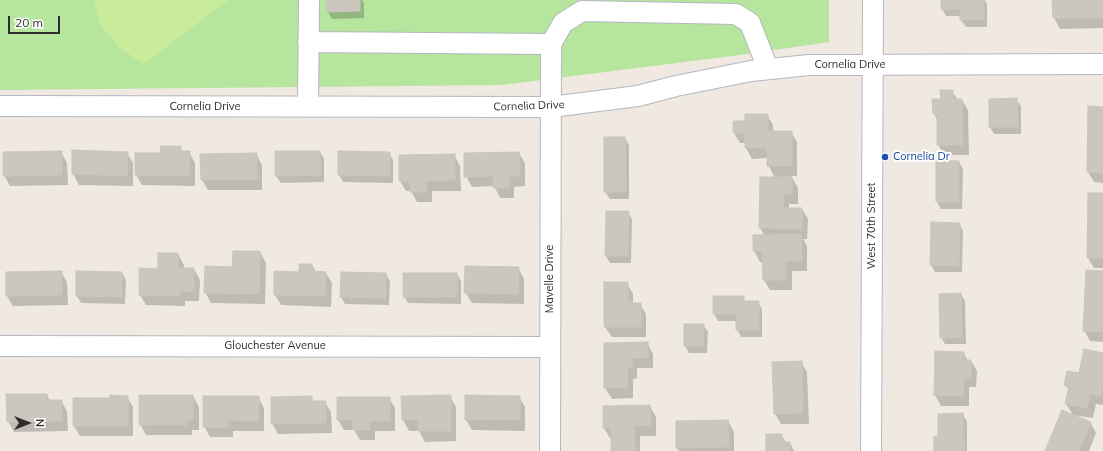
<!DOCTYPE html>
<style>
body{margin:0}
#map{position:relative;width:1103px;height:451px;overflow:hidden;background:#efe9e1;font-family:Mulish,sans-serif}
canvas{display:block}
.north{position:absolute;left:8px;top:403px;width:40px;height:40px;-webkit-text-stroke:3px #fff;paint-order:stroke;rotate:90deg;font-size:11px;font-weight:700;line-height:16px;text-align:center;color:#2e2e2e}
.north::after{content:'';display:block;margin:auto;width:14px;height:18px;background:#2e2e2e;clip-path:polygon(50% 0,100% 100%,50% 72%,0 100%)}
.scale{position:absolute;left:8px;top:16px;width:52px;height:18px;box-sizing:border-box;border:2px solid #2e2e2e;border-top:0;padding-left:5px;font-size:12px;line-height:14px;white-space:nowrap;color:#2e2e2e;-webkit-text-stroke:3px #fff;paint-order:stroke}
</style>
<div id="map">
<canvas width="1103" height="451"></canvas>
<div class="north">N</div>
<div class="scale">20 m</div>
</div>
<script>
const context = document.querySelector('canvas').getContext('2d');
context.lineJoin = 'round';
function fillPath(path, color) { context.fillStyle = color; context.fill(path, 'evenodd'); }
const shape = rows => new Path2D(rows.map(r => 'M' + r).join(''));
function stroke(path, color, width, dash) { context.strokeStyle = color; context.lineWidth = width; context.lineCap = dash ? 'butt' : 'round'; context.setLineDash(dash || []); context.stroke(path); }
function drawText(font, color, halo, rows, align = 'center') {
  context.font = font + ' Mulish,sans-serif'; context.lineWidth = 4; context.setLineDash([]); context.textBaseline = 'middle'; context.strokeStyle = halo; context.fillStyle = color; for (const [text, x, y, turn = 0] of rows) {
    context.save(); context.translate(x, y); context.rotate((+turn || 0) * Math.PI / 180); context.textAlign = isNaN(turn) ? turn : align; if (halo) context.strokeText(text, 0, 0); context.fillText(text, 0, 0); context.restore();
  }
}
fillPath(shape([
 [0,0,829,0,829,42,732,56,502,85,0,90]
]), '#b6e59e');
fillPath(shape([
 [93,0,228,0,144,64,121,49,101,26]
]), '#c9ec9a');
fillPath(shape([
 [327,0,362,0,364,3,364,18,332,19,328,12],
 [942,0,985,0,987,4,987,27,966,27,961,20,961,16,946,16,942,9],
 [1053,0,1103,0,1103,28,1060,29,1054,18],
 [952,91,958,100,962,100,968,110,969,155,944,155,938,145,938,121,934,114,942,100],
 [1016,99,1021,106,1021,134,994,134,990,127,990,100],
 [1103,108,1103,183,1094,182,1088,172],
 [767,115,773,125,773,132,791,132,797,142,797,176,791,176,798,188,798,204,789,204,789,209,802,209,808,219,807,239,803,239,807,246,807,271,792,271,792,290,770,290,764,280,763,262,760,262,754,251,754,236,765,236,760,228,775,178,768,165,768,158,752,159,746,148,746,143,740,143,734,133,746,122],
 [625,138,629,145,629,199,610,199,605,192],
 [180,147,183,152,189,152,195,163,195,186,142,185,136,175,161,154],
 [73,151,127,153,133,163,133,186,79,185,73,174],
 [61,152,67,163,68,185,10,186,4,175],
 [320,152,324,159,324,182,281,183,276,176],
 [389,153,393,160,393,183,343,182,339,175],
 [519,153,525,163,525,186,514,187,514,198,500,198,494,186,472,187,466,176],
 [256,154,262,165,262,190,208,190,202,180],
 [454,155,460,166,461,191,432,191,432,202,417,202,411,191,406,191,400,181],
 [959,162,963,169,962,209,941,209,937,202],
 [1103,194,1103,268,1094,268,1088,258],
 [628,212,632,219,631,263,610,263,606,256],
 [959,224,963,231,962,272,935,272,931,265],
 [260,252,266,263,265,304,211,303,205,292,233,268],
 [178,254,184,265,184,269,194,269,200,280,199,301,185,301,185,306,146,305,140,295,159,270],
 [312,265,316,272,326,273,332,283,331,307,281,305,275,295,300,273],
 [518,268,524,279,524,304,472,303,466,293],
 [61,272,67,282,68,305,13,306,7,296],
 [1103,272,1103,342,1090,341,1084,330],
 [122,273,126,280,125,304,81,303,77,296],
 [386,274,390,281,389,305,345,304,341,297],
 [457,274,461,281,461,304,408,303,404,296],
 [627,283,633,294,633,304,640,304,646,314,646,337,612,337,605,327],
 [961,294,965,301,966,344,945,344,941,337],
 [743,297,746,302,758,302,762,309,762,337,741,337,737,329,737,321,718,321,714,314],
 [703,325,708,332,707,353,689,353,685,346],
 [647,343,653,354,653,368,637,368,637,378,633,379,633,398,612,399,605,388,605,344],
 [936,352,963,352,968,361,971,361,977,371,976,387,969,387,969,406,941,406,935,395],
 [1103,354,1103,405,1096,404,1093,418,1073,415,1066,404,1069,390,1065,385,1080,375],
 [801,362,807,372,809,424,781,424,775,414],
 [47,395,50,401,61,401,67,411,68,431,14,432,8,421],
 [193,396,199,407,199,430,192,430,192,435,146,435,140,424],
 [450,396,456,407,456,441,425,442,419,431,409,431,403,420,402,397],
 [127,397,133,407,133,436,80,436,74,426],
 [258,397,264,408,264,431,233,431,233,437,210,437,204,426],
 [311,397,314,402,325,402,331,412,332,433,278,434,272,423],
 [519,397,525,407,525,431,472,430,466,420],
 [389,398,395,408,395,431,375,431,375,440,360,440,354,430,344,430,338,420],
 [650,406,656,417,656,436,640,436,640,451,612,451,612,438,610,438,604,428],
 [962,414,967,421,967,451,935,451,939,437],
 [728,421,734,432,734,451,679,451,677,448,677,422],
 [1090,422,1096,433,1089,451,1046,451],
 [781,435,786,442,790,443,794,451,767,451]
]), '#0003');
const building = shape([
 [326,0,360,0,360,11,327,12,326,0],
 [941,0,984,0,984,20,960,20,960,9,941,9,941,0],
 [1052,0,1103,0,1103,18,1053,18,1052,0],
 [940,90,953,90,953,99,962,99,963,145,937,145,937,114,933,114,932,99,941,99,940,90],
 [1017,98,1018,127,989,127,989,99,1017,98],
 [1088,106,1103,107,1103,173,1087,172,1088,106],
 [745,114,768,114,768,131,792,131,792,166,767,166,767,148,745,148,745,133,733,133,733,121,745,121,745,114],
 [604,137,625,137,626,192,604,192,604,137],
 [161,146,181,146,181,151,190,151,189,176,135,175,135,153,160,153,161,146],
 [72,150,128,152,127,176,72,174,72,150],
 [62,151,62,175,3,176,3,152,62,151],
 [275,151,320,151,321,175,275,176,275,151],
 [338,151,390,152,390,176,338,175,338,151],
 [519,152,520,176,509,176,509,188,493,188,493,176,464,177,464,153,519,152],
 [257,153,257,180,201,180,200,154,257,153],
 [455,154,455,180,426,181,427,192,410,192,409,181,399,181,399,155,455,154],
 [936,160,959,161,959,202,936,202,936,160],
 [760,177,792,177,792,194,784,194,783,208,802,208,802,229,759,228,760,177],
 [1088,193,1103,193,1103,258,1087,258,1088,193],
 [606,211,629,211,628,256,605,256,606,211],
 [931,222,960,223,959,266,930,265,931,222],
 [801,234,802,261,786,261,786,280,763,280,762,251,753,251,753,235,801,234],
 [233,251,260,251,259,294,204,293,205,266,232,267,233,251],
 [158,253,178,253,178,268,194,268,194,291,180,291,180,296,139,295,139,268,158,269,158,253],
 [299,264,312,264,312,271,326,272,325,296,274,295,274,271,299,272,299,264],
 [465,266,519,267,518,294,464,293,465,266],
 [1086,270,1103,271,1103,332,1083,331,1086,270],
 [62,271,62,295,6,296,6,272,62,271],
 [76,271,122,272,122,297,76,296,76,271],
 [341,272,386,273,386,298,340,297,341,272],
 [403,273,457,273,457,297,403,297,403,273],
 [604,282,628,282,628,303,641,303,641,327,604,327,604,282],
 [961,293,962,337,940,338,939,294,961,293],
 [713,296,744,296,744,301,759,301,759,330,736,330,736,314,713,314,713,296],
 [684,324,704,324,703,346,684,346,684,324],
 [648,342,648,358,632,358,632,368,627,368,628,388,604,388,604,343,648,342],
 [1084,349,1103,353,1103,385,1101,396,1090,394,1087,408,1065,404,1069,386,1064,385,1067,371,1079,373,1084,349],
 [935,351,964,352,964,360,971,360,971,377,964,377,963,396,934,395,935,351],
 [802,361,803,413,774,414,772,362,802,361],
 [6,394,47,394,47,400,62,400,62,421,7,422,6,394],
 [110,395,128,396,128,426,73,426,73,398,110,398,110,395],
 [139,395,193,395,193,420,187,420,187,425,139,425,139,395],
 [451,395,451,431,418,431,418,420,402,420,401,396,451,395],
 [465,395,520,396,520,420,465,420,465,395],
 [203,396,259,396,258,421,228,420,228,427,203,427,203,396],
 [312,396,312,401,326,401,326,423,271,424,271,397,312,396],
 [337,397,390,397,390,421,370,421,370,430,353,430,353,420,337,420,337,397],
 [650,405,651,425,634,426,635,451,611,451,611,428,603,428,603,406,650,405],
 [1062,410,1091,422,1079,451,1045,451,1062,410],
 [963,413,964,451,934,451,934,436,938,436,938,414,963,413],
 [728,420,729,447,676,448,676,421,728,420],
 [766,434,782,434,782,442,790,442,790,451,766,451,766,434]
]);
fillPath(building, '#cbc7bf');
stroke(building, '#cbc5ba', 1);
const minor = shape([
 [308,42,551,44,550,451],
 [551,44,563,23,582,11,736,14,750,23,768,69],
 [0,106,551,107,638,96,676,86,751,71,809,65,1103,64],
 [308,107,309,0],
 [0,346,550,347],
 [871,451,873,0]
]);
stroke(minor, '#b4b7c1', 22);
stroke(minor, '#fff', 20);
for (const [x, y, r, color] of [
 [885,157,4,"#1a4fb4"]
]) { const dot = new Path2D(); dot.arc(x, y, r, 0, 2 * Math.PI); context.fillStyle = color; context.fill(dot); stroke(dot, '#fff', 1.5); }
drawText('11px', '#2e2e2e', '#fff', [
 ["Cornelia Drive",850,65],
 ["Cornelia Drive",529,106,-2],
 ["Cornelia Drive",205,107],
 ["West 70th Street",872,226,-90],
 ["Mavelle Drive",550,279,-90],
 ["Glouchester Avenue",275,346]
]);
drawText('11px', '#164399', '#fff', [
 ["Cornelia Dr",893,157]
], 'left');
</script>
